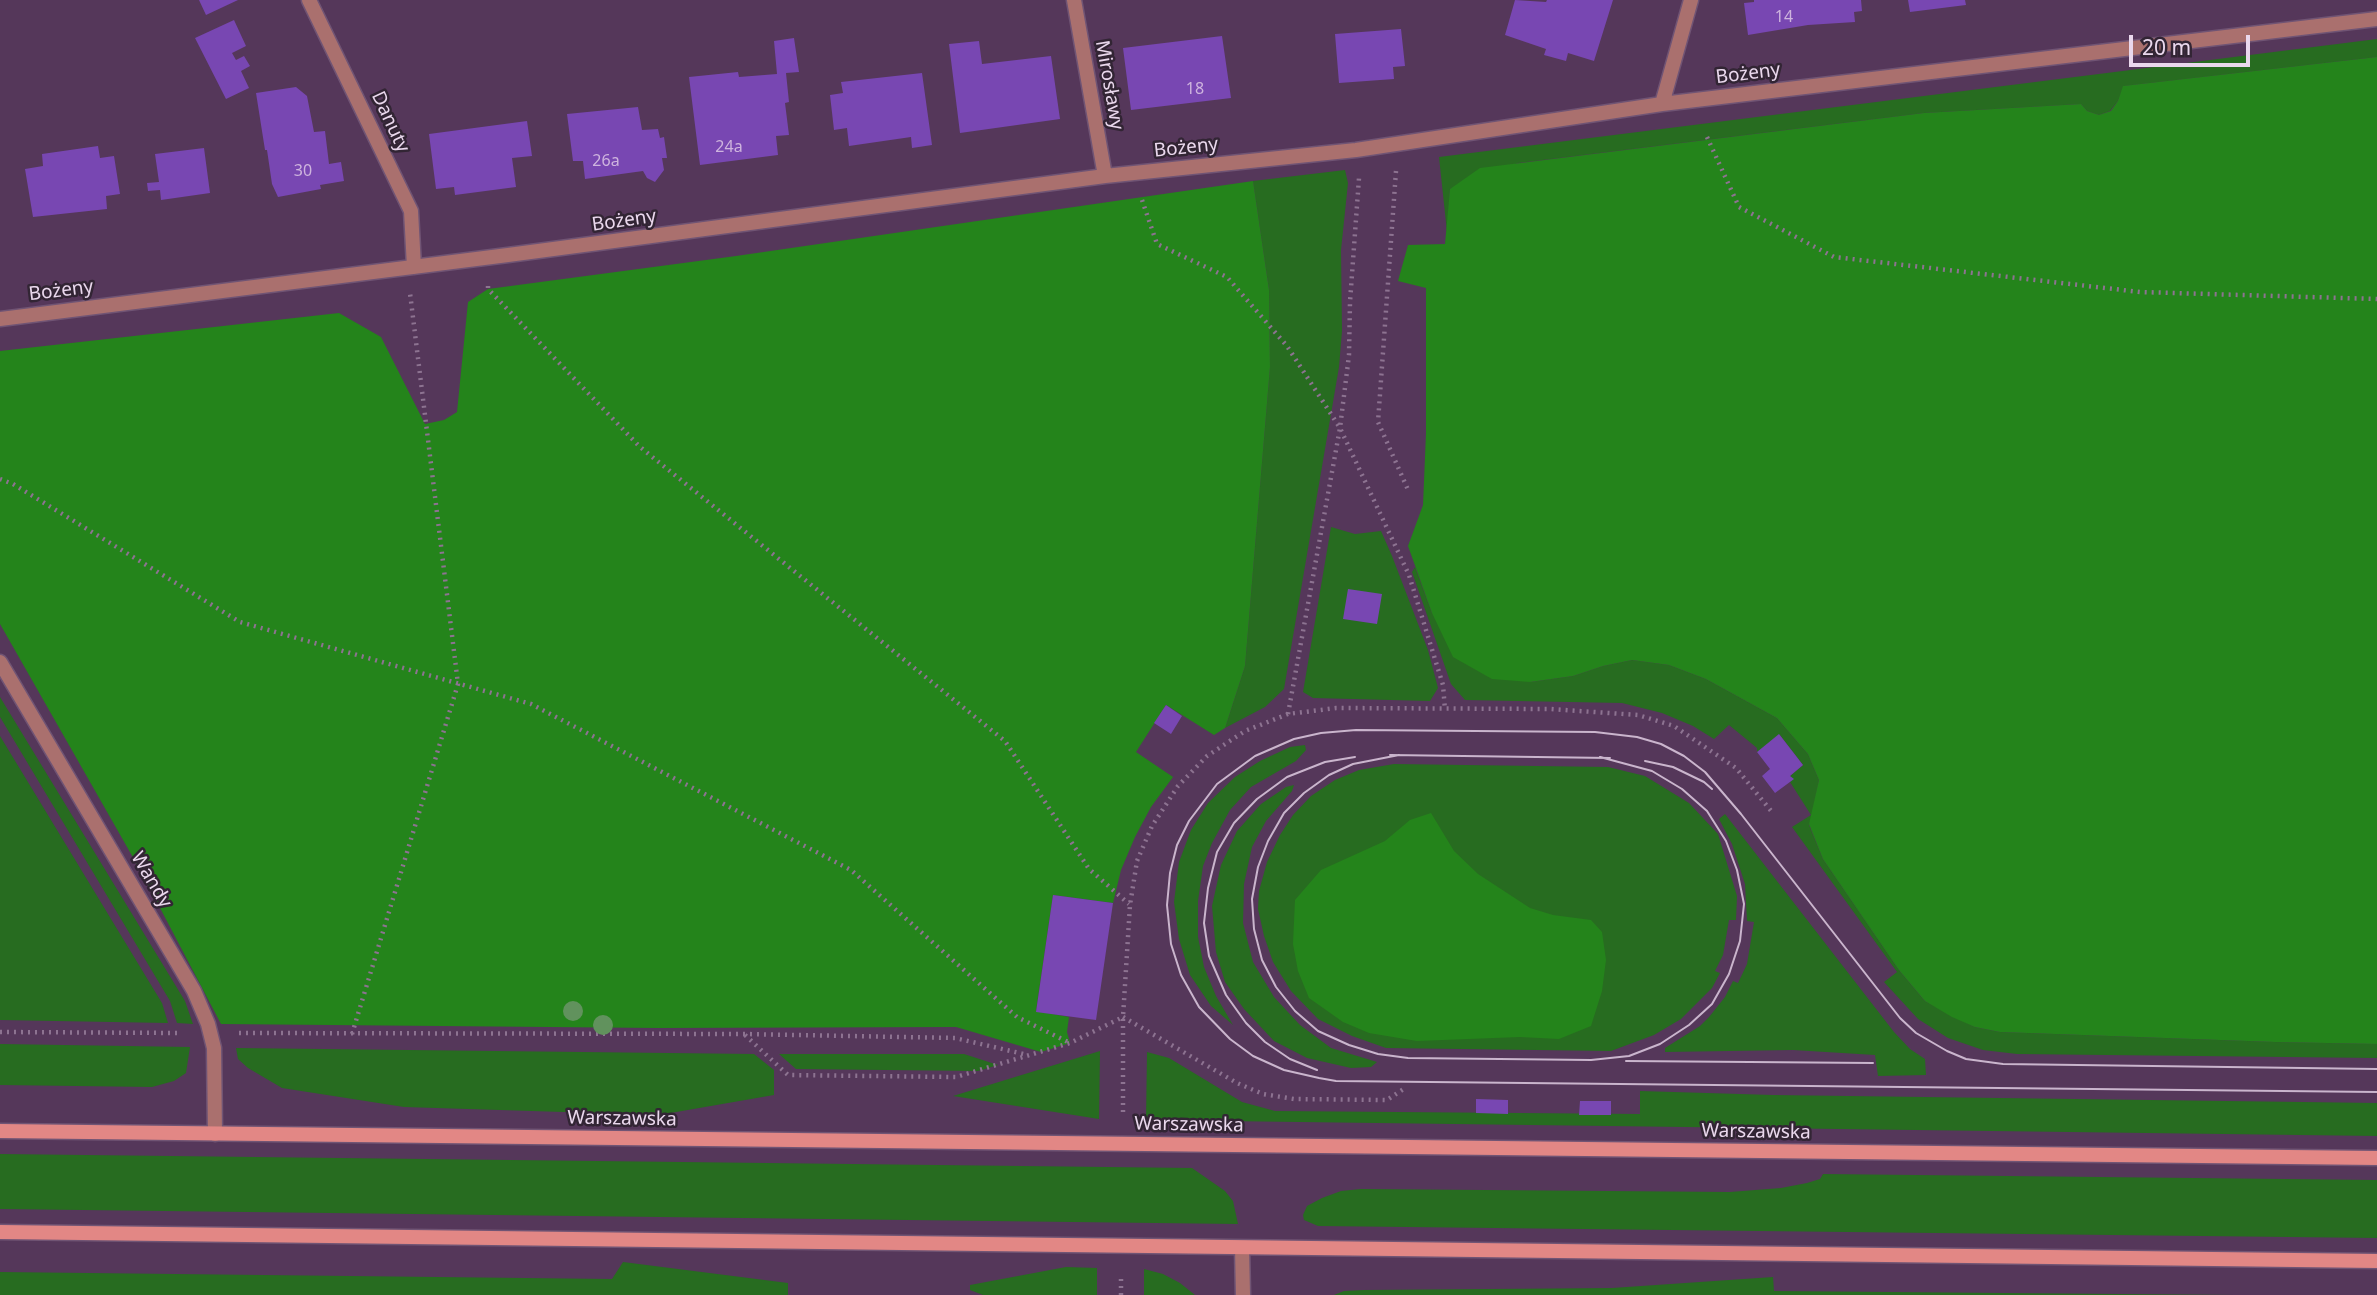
<!DOCTYPE html>
<meta charset="utf-8">
<style>
body{margin:0}
#map{position:relative;width:2377px;height:1295px;overflow:hidden;background:#55375a;font-family:"Noto Sans",sans-serif}
canvas{display:block}
.scale{position:absolute;left:2129px;top:35px;width:121px;height:32px;box-sizing:border-box;border:4px solid #ead8ed;border-top:0;padding-left:9px;font-size:21px;line-height:24px;white-space:nowrap;color:#ead8ed;-webkit-text-stroke:5px #322534;paint-order:stroke}
</style>
<div id="map">
<canvas width="2377" height="1295"></canvas>
<div class="scale">20 m</div>
</div>
<script>
const context = document.querySelector('canvas').getContext('2d');
context.lineJoin = 'round';
function fillPath(path, color) { context.fillStyle = color; context.fill(path, 'evenodd'); }
const shape = rows => new Path2D(rows.map(r => 'M' + r).join(''));
function stroke(path, color, width, dash) { context.strokeStyle = color; context.lineWidth = width; context.lineCap = dash ? 'butt' : 'round'; context.setLineDash(dash || []); context.stroke(path); }
function drawText(font, color, halo, rows, align = 'center') {
  context.font = font + ' "Noto Sans",sans-serif'; context.lineWidth = 5; context.setLineDash([]); context.textBaseline = 'middle'; context.strokeStyle = halo; context.fillStyle = color; for (const [text, x, y, turn = 0] of rows) {
    context.save(); context.translate(x, y); context.rotate((+turn || 0) * Math.PI / 180); context.textAlign = isNaN(turn) ? turn : align; if (halo) context.strokeText(text, 0, 0); context.fillText(text, 0, 0); context.restore();
  }
}
fillPath(shape([
 [2377,39,2377,57,2124,86,2118,101,2110,111,2099,115,2087,111,2081,104,1924,113,1518,163,1450,189,1447,232,1439,157],
 [1345,170,1348,183,1341,250,1342,331,1339,367,1284,689,1265,707,1225,728,1245,666,1270,367,1269,290,1253,181],
 [1331,527,1355,534,1381,531,1392,556,1428,650,1438,688,1430,701,1313,698,1303,692],
 [1415,567,1432,613,1530,682,1573,676,1603,666,1632,660,1669,665,1706,679,1777,718,1808,754,1819,780,1812,815,1809,825,1823,859,1899,970,1925,1001,1975,1027,2000,1032,2275,1042,2377,1044,2377,1058,2017,1054,1983,1050,1948,1038,1918,1019,1884,982,1897,972,1792,827,1811,815,1790,782,1793,779,1790,776,1803,765,1780,735,1757,752,1757,748,1729,725,1714,739,1693,726,1662,713,1622,703,1465,700,1451,684,1412,572],
 [0,697,185,1001,193,1024,177,1023,170,1001,0,717],
 [0,736,162,1003,168,1023,0,1020],
 [1305,745,1306,750,1296,761,1251,787,1230,810,1212,843,1203,866,1198,901,1198,937,1204,967,1216,996,1233,1025,1211,1006,1190,975,1179,939,1174,902,1179,862,1191,830,1208,803,1235,777,1260,761,1290,747],
 [1394,764,1608,767,1645,776,1689,803,1718,834,1737,896,1736,920,1729,920,1723,955,1715,971,1720,973,1712,988,1681,1019,1654,1035,1611,1051,1386,1048,1352,1036,1318,1019,1291,991,1273,962,1264,936,1258,909,1259,891,1267,862,1280,835,1293,815,1311,796,1335,780,1359,770],
 [1294,785,1292,791,1266,821,1252,847,1244,884,1243,923,1253,962,1274,997,1300,1025,1331,1048,1377,1062,1371,1067,1351,1068,1307,1058,1274,1041,1244,1009,1225,982,1216,952,1212,906,1221,865,1237,831,1261,804,1286,787],
 [1725,814,1894,1032,1910,1049,1925,1059,1926,1075,1878,1076,1875,1055,1793,1050,1665,1052,1665,1048,1700,1026,1709,1017,1725,997,1733,981,1738,983,1747,964,1754,922,1747,921,1745,884,1732,844,1719,819],
 [0,1044,190,1047,186,1073,174,1081,152,1087,0,1085],
 [236,1048,754,1054,774,1070,774,1095,659,1115,404,1107,282,1088,248,1068,238,1059],
 [1100,1051,1099,1119,953,1096],
 [1147,1052,1169,1058,1242,1102,1275,1111,1640,1114,1640,1091,1773,1095,2377,1103,2377,1136,1146,1120],
 [779,1054,964,1054,998,1065,978,1071,796,1069],
 [0,1154,1192,1168,1225,1191,1233,1201,1238,1224,0,1209],
 [1823,1174,2377,1180,2377,1238,1318,1226,1304,1220,1303,1215,1307,1206,1322,1198,1341,1191,1361,1189,1730,1192,1781,1188,1807,1183,1820,1179],
 [623,1262,788,1283,788,1295,0,1295,0,1272,612,1279],
 [1066,1267,1097,1268,1097,1295,983,1295,970,1290,970,1285],
 [1144,1269,1163,1274,1180,1283,1195,1295,1144,1295],
 [1773,1277,1774,1291,2234,1295,1334,1295,1344,1291,1364,1290,1612,1288]
]), '#276c20');
fillPath(shape([
 [2377,57,2377,1044,2275,1042,2000,1032,1975,1027,1952,1017,1925,1001,1899,970,1823,859,1809,824,1819,780,1808,754,1777,718,1706,679,1669,665,1632,660,1603,666,1573,676,1530,682,1492,679,1453,657,1432,613,1408,546,1423,505,1426,433,1426,288,1398,281,1408,245,1445,244,1450,189,1480,168,1924,113,2081,104,2087,111,2099,115,2111,111,2118,101,2123,86],
 [1253,181,1269,290,1270,367,1245,666,1225,728,1214,735,1166,705,1136,752,1173,777,1151,807,1135,837,1121,870,1113,903,1053,895,1036,1011,1069,1017,1067,1032,1070,1043,1041,1052,956,1027,658,1028,221,1024,139,868,0,624,0,351,339,313,381,337,425,424,444,420,457,412,468,302,488,289,736,256],
 [1431,813,1454,851,1478,874,1530,908,1553,915,1591,920,1602,932,1606,960,1602,991,1591,1026,1559,1039,1520,1037,1417,1041,1369,1033,1343,1022,1309,998,1298,971,1293,944,1295,900,1321,870,1385,841,1410,820]
]), '#24841b');
fillPath(shape([
 [199,0,238,0,206,15],
 [1515,0,1546,2,1547,0,1613,0,1594,61,1568,53,1566,61,1544,55,1546,49,1505,35],
 [1754,0,1861,0,1862,11,1854,12,1855,22,1808,25,1748,35,1744,3,1754,2],
 [1908,0,1965,0,1966,5,1910,12],
 [234,20,246,46,232,53,236,60,244,56,250,66,241,71,249,88,226,99,195,38],
 [1401,29,1405,66,1393,67,1394,79,1339,83,1335,34],
 [1222,36,1231,98,1131,110,1123,48],
 [794,38,799,72,786,73,789,102,785,103,789,135,776,136,778,155,700,165,689,77,738,72,739,77,777,74,774,41],
 [979,41,982,64,1051,56,1060,119,960,133,949,44],
 [922,73,932,145,912,148,911,137,849,146,847,128,834,130,830,95,843,93,841,82],
 [296,87,307,96,314,132,325,131,329,164,341,162,344,181,320,185,321,189,278,197,272,184,267,150,265,150,256,93],
 [638,107,642,130,658,129,660,138,664,137,667,158,662,158,664,170,655,182,647,178,643,171,585,179,583,161,573,161,567,114],
 [527,121,532,156,512,158,516,187,455,195,454,187,436,189,429,134],
 [98,146,100,158,114,156,120,194,106,196,107,209,33,217,25,169,43,166,42,154],
 [204,148,210,193,161,200,160,190,148,191,147,183,159,182,155,154],
 [1348,589,1382,594,1377,624,1343,619],
 [1166,705,1182,716,1171,734,1154,723],
 [1779,734,1803,765,1790,776,1794,779,1775,793,1762,776,1770,769,1757,752],
 [1053,895,1113,903,1096,1020,1036,1012],
 [1476,1099,1508,1100,1508,1114,1476,1113],
 [1580,1101,1611,1101,1611,1115,1579,1115]
]), '#7847b2');
const lane = shape([
 [1242,1248,1243,1295]
]);
const street = shape([
 [309,0,411,211,414,267],
 [1074,0,1105,176],
 [1662,104,1691,0],
 [0,319,508,255,1105,176,1356,150,1662,104,2377,19],
 [0,662,194,991,208,1024,214,1048,215,1134]
]);
const secondary = shape([
 [0,1131,2377,1158],
 [0,1232,2377,1261]
]);
stroke(lane, '#705474', 17);
stroke(street, '#705474', 17);
stroke(secondary, '#705474', 17);
stroke(shape([
 [1707,137,1739,207,1834,257,2140,292,2377,299],
 [1396,171,1378,422,1409,492],
 [1142,200,1157,244,1227,277,1287,346,1340,428,1409,575,1443,685,1445,710],
 [488,286,488,289,640,447,1005,741,1089,869,1129,904],
 [0,479,13,484,240,622,531,704,851,870,1017,1017,1070,1043],
 [1288,714,1340,428,1349,355,1350,302,1359,178],
 [1123,1017,1237,1083,1263,1094,1294,1099,1387,1100,1405,1088],
 [0,1032,181,1033],
 [239,1033,744,1034,955,1038,1028,1055],
 [352,1034,458,684,410,293],
 [745,1035,788,1075,956,1077,1070,1043,1123,1017],
 [1123,1112,1123,1017,1130,905,1137,861,1152,826,1178,786,1207,756,1245,731,1288,714,1336,708,1550,709,1638,715,1674,726,1736,768,1772,812],
 [1121,1295,1121,1279]
]), '#8d7391', 4.5, [2, 5]);
stroke(lane, '#aa706e', 14);
stroke(street, '#aa706e', 14);
stroke(secondary, '#e28785', 14);
stroke(shape([
 [1390,755,1610,758],
 [1399,755,1353,764,1329,775,1304,793,1284,813,1268,841,1258,867,1252,899,1254,929,1262,960,1276,987,1295,1011,1318,1031,1349,1045,1378,1054,1408,1058,1591,1060,1629,1056,1660,1044,1689,1025,1712,1004,1729,974,1740,941,1744,904,1737,870,1726,841,1707,811,1682,789,1652,771,1600,757],
 [1645,761,1673,767,1704,782,1712,789],
 [1626,1061,1873,1063],
 [2377,1069,2003,1064,1966,1059,1947,1051,1916,1033,1900,1018,1741,814,1705,772,1684,756,1661,744,1637,737,1595,732,1356,730,1321,733,1294,739,1255,756,1217,784,1189,821,1177,845,1170,873,1167,905,1171,944,1181,975,1199,1007,1230,1039,1253,1056,1284,1070,1319,1078,1336,1081,2377,1092],
 [1317,1070,1290,1059,1265,1042,1246,1023,1226,995,1209,956,1204,923,1208,888,1217,852,1234,823,1257,799,1287,777,1325,762,1355,757]
]), '#cab5cd', 2);
context.fillStyle = '#61925d';
for (const [x, y] of [
 [573,1011],
 [603,1025]
]) { context.beginPath(); context.arc(x, y, 10, 0, 2 * Math.PI); context.fill(); }
drawText('16px', '#ceb4de', null, [
 ["14",1784,17],
 ["18",1195,89],
 ["24a",729,147],
 ["26a",606,161],
 ["30",303,171]
]);
drawText('19px', '#ead8ed', '#322534', [
 ["Bożeny",1748,74,-7],
 ["Mirosławy",1109,85,80],
 ["Danuty",390,122,65],
 ["Bożeny",1186,148,-6],
 ["Bożeny",624,221,-8],
 ["Bożeny",61,291,-7],
 ["Wandy",151,880,59],
 ["Warszawska",622,1119,1],
 ["Warszawska",1189,1125,1],
 ["Warszawska",1756,1132,1]
]);
</script>
